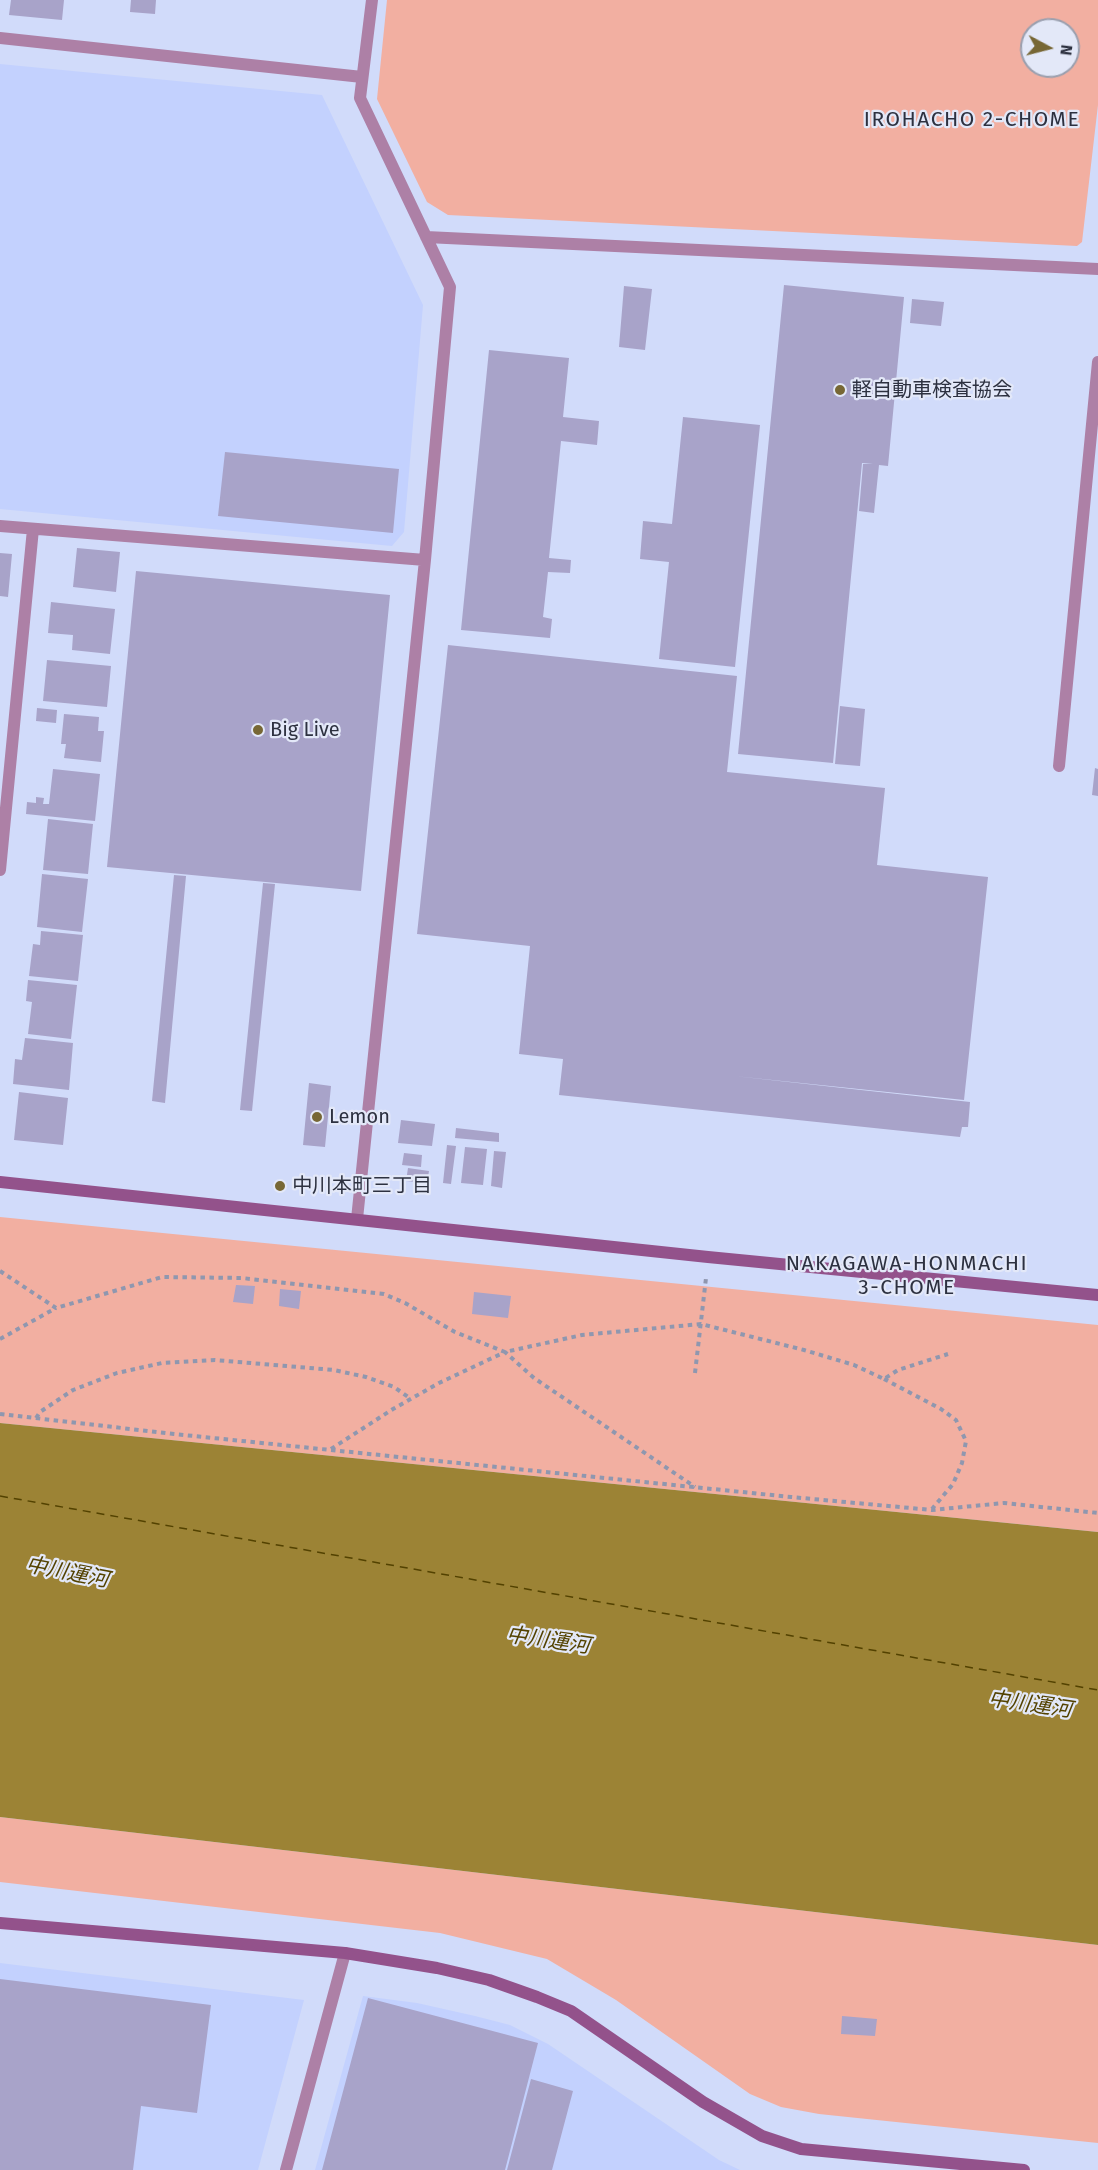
<!DOCTYPE html>
<meta charset="utf-8">
<style>
body{margin:0}
#map{position:relative;width:1098px;height:2170px;overflow:hidden;background:#d1dbfa;font-family:"Fira Sans",sans-serif}
canvas{display:block}
.north{position:absolute;left:1020px;top:18px;width:60px;height:60px;box-sizing:border-box;background:#e3e8f8;border:2px solid #9a9fae;border-radius:50%;rotate:97deg;font-size:16px;font-weight:700;line-height:24px;text-align:center;color:#2d3140}
.north::after{content:'';display:block;margin:auto;width:21px;height:27px;background:#776735;clip-path:polygon(50% 0,100% 100%,50% 72%,0 100%)}
</style>
<div id="map">
<canvas width="1098" height="2170"></canvas>
<div class="north">N</div>
</div>
<script>
const context = document.querySelector('canvas').getContext('2d');
context.lineJoin = 'round';
function fillPath(path, color) { context.fillStyle = color; context.fill(path, 'evenodd'); }
const shape = rows => new Path2D(rows.map(r => 'M' + r).join(''));
function stroke(path, color, width, dash) { context.strokeStyle = color; context.lineWidth = width; context.lineCap = dash ? 'butt' : 'round'; context.setLineDash(dash || []); context.stroke(path); }
function drawText(font, color, halo, rows, align = 'center') {
  context.font = font + ' "Fira Sans","Noto Sans JP",sans-serif'; context.lineWidth = 4.5; context.setLineDash([]); context.textBaseline = 'middle'; context.strokeStyle = halo; context.fillStyle = color; for (const [text, x, y, turn = 0] of rows) {
    context.save(); context.translate(x, y); context.rotate((+turn || 0) * Math.PI / 180); context.textAlign = isNaN(turn) ? turn : align; if (halo) context.strokeText(text, 0, 0); context.fillText(text, 0, 0); context.restore();
  }
}
fillPath(shape([
 [0,64,322,95,423,305,404,532,392,546,0,509],
 [0,1963,304,2000,258,2170,0,2170],
 [363,1996,417,2003,475,2016,510,2025,548,2044,719,2160,740,2170,315,2170]
]), '#c3d1fe');
fillPath(shape([
 [387,0,1098,0,1098,105,1082,242,1077,246,448,215,427,202,377,99],
 [1032,30,1068,30,1068,66,1032,66],
 [0,1217,1098,1325,1098,1532,0,1423],
 [0,1817,1098,1945,1098,2143,819,2114,781,2107,750,2094,616,2000,547,1959,440,1933,0,1882]
]), '#f2afa1');
fillPath(shape([
 [0,1423,1098,1532,1098,1945,0,1817]
]), '#9c8335');
stroke(shape([
 [0,1496,1098,1690]
]), '#534200', 1.5, [8, 6]);
fillPath(shape([
 [11,0,64,0,62,20,9,15],
 [131,0,156,0,155,14,130,12],
 [784,285,904,297,888,466,879,465,874,513,859,511,863,464,873,464,862,463,833,763,738,754],
 [624,286,652,289,645,350,619,347],
 [912,299,944,302,941,326,910,323],
 [489,350,569,358,563,417,599,421,597,445,561,441,549,558,571,560,570,573,548,572,543,617,552,619,550,638,461,630],
 [683,417,760,425,735,667,659,659,669,562,640,559,643,521,672,524],
 [225,452,399,469,393,533,218,516],
 [77,548,120,552,116,592,73,587],
 [0,553,12,554,8,597,0,596],
 [136,571,390,595,361,891,107,867],
 [51,602,115,609,110,654,72,650,73,635,48,633],
 [448,645,737,676,727,772,885,788,877,865,988,877,964,1100,734,1076,970,1102,968,1127,962,1127,960,1137,559,1095,563,1059,519,1054,530,946,417,934],
 [47,660,111,666,107,707,43,701],
 [840,706,865,709,860,766,835,764],
 [37,708,57,710,56,723,36,721],
 [64,714,99,717,98,731,104,731,101,762,64,758,66,744,61,744],
 [1095,768,1098,769,1098,796,1092,795],
 [53,769,100,774,95,821,26,814,27,802,36,803,36,797,44,798,43,804,49,804],
 [48,819,93,824,88,874,43,870],
 [42,874,88,879,82,932,37,927],
 [174,875,186,876,165,1103,152,1101],
 [263,883,275,884,252,1111,240,1110],
 [41,931,83,935,78,981,29,976,33,944,40,945],
 [28,980,77,985,71,1039,28,1034,32,1002,26,1001],
 [25,1038,73,1043,69,1090,13,1084,15,1059,22,1060],
 [309,1083,331,1086,325,1147,303,1145],
 [19,1092,68,1098,63,1145,14,1140],
 [401,1120,435,1124,432,1146,398,1143],
 [456,1128,499,1133,499,1142,455,1138],
 [447,1145,456,1146,451,1184,443,1183],
 [465,1147,487,1149,483,1185,461,1183],
 [494,1151,506,1152,502,1188,491,1186],
 [404,1153,422,1155,421,1167,402,1165],
 [408,1168,429,1171,427,1183,406,1181],
 [236,1285,255,1286,253,1304,233,1302],
 [280,1289,301,1291,299,1309,279,1306],
 [474,1292,511,1296,508,1318,472,1314],
 [0,1979,211,2005,197,2113,141,2106,133,2170,0,2170],
 [368,1998,538,2043,505,2170,322,2170],
 [842,2016,877,2019,875,2036,841,2034],
 [531,2079,573,2091,552,2170,507,2170]
]), '#a8a3c9');
stroke(shape([
 [0,1271,56,1308,162,1277,242,1278,384,1294,405,1303,455,1332,505,1352,582,1335,701,1324,804,1350,854,1365,884,1379,898,1370,948,1354],
 [0,1339,56,1308],
 [695,1373,706,1278],
 [884,1379,941,1409,956,1420,966,1441,962,1463,953,1484,932,1509],
 [0,1414,174,1434,791,1497,932,1510,1004,1503,1098,1513],
 [36,1418,40,1412,73,1390,117,1373,162,1363,215,1360,334,1370,366,1377,394,1387,411,1399],
 [331,1449,393,1409,439,1383,505,1352,534,1378,695,1487]
]), '#8f97af', 4, [4.5, 4.5]);
stroke(shape([
 [0,38,362,77],
 [426,237,1098,269],
 [0,526,425,560],
 [1059,766,1098,362],
 [0,870,33,529],
 [357,1219,425,560,450,287,360,98,372,0],
 [286,2170,345,1953]
]), '#ad80a6', 12);
stroke(shape([
 [0,1182,708,1257,1098,1295],
 [0,1923,345,1953,437,1968,489,1980,537,1997,571,2011,703,2102,762,2136,801,2149,1024,2170]
]), '#93528b', 12);
for (const [x, y, r, color] of [
 [840,390,6,"#776735"],
 [258,730,6,"#776735"],
 [317,1117,6,"#776735"],
 [280,1186,6,"#776735"]
]) { const dot = new Path2D(); dot.arc(x, y, r, 0, 2 * Math.PI); context.fillStyle = color; context.fill(dot); stroke(dot, '#e3e8f8', 2); }
drawText('20px', '#2d3140', '#e3e8f8', [
 ["軽自動車検査協会",852,390],
 ["Big Live",270,730],
 ["Lemon",329,1117],
 ["中川本町三丁目",292,1186]
], 'left');
context.letterSpacing = '1.5px';
drawText('21px', '#2d3140', '#e3e8f8', [
 ["IROHACHO 2-CHOME",972,120],
 ["NAKAGAWA-HONMACHI",907,1264],
 ["3-CHOME",907,1288]
]);
context.letterSpacing = '0px';
drawText('italic 21px', '#534200', '#e3e8f8', [
 ["中川運河",67,1573,11],
 ["中川運河",548,1641,8],
 ["中川運河",1030,1705,8]
]);
</script>
